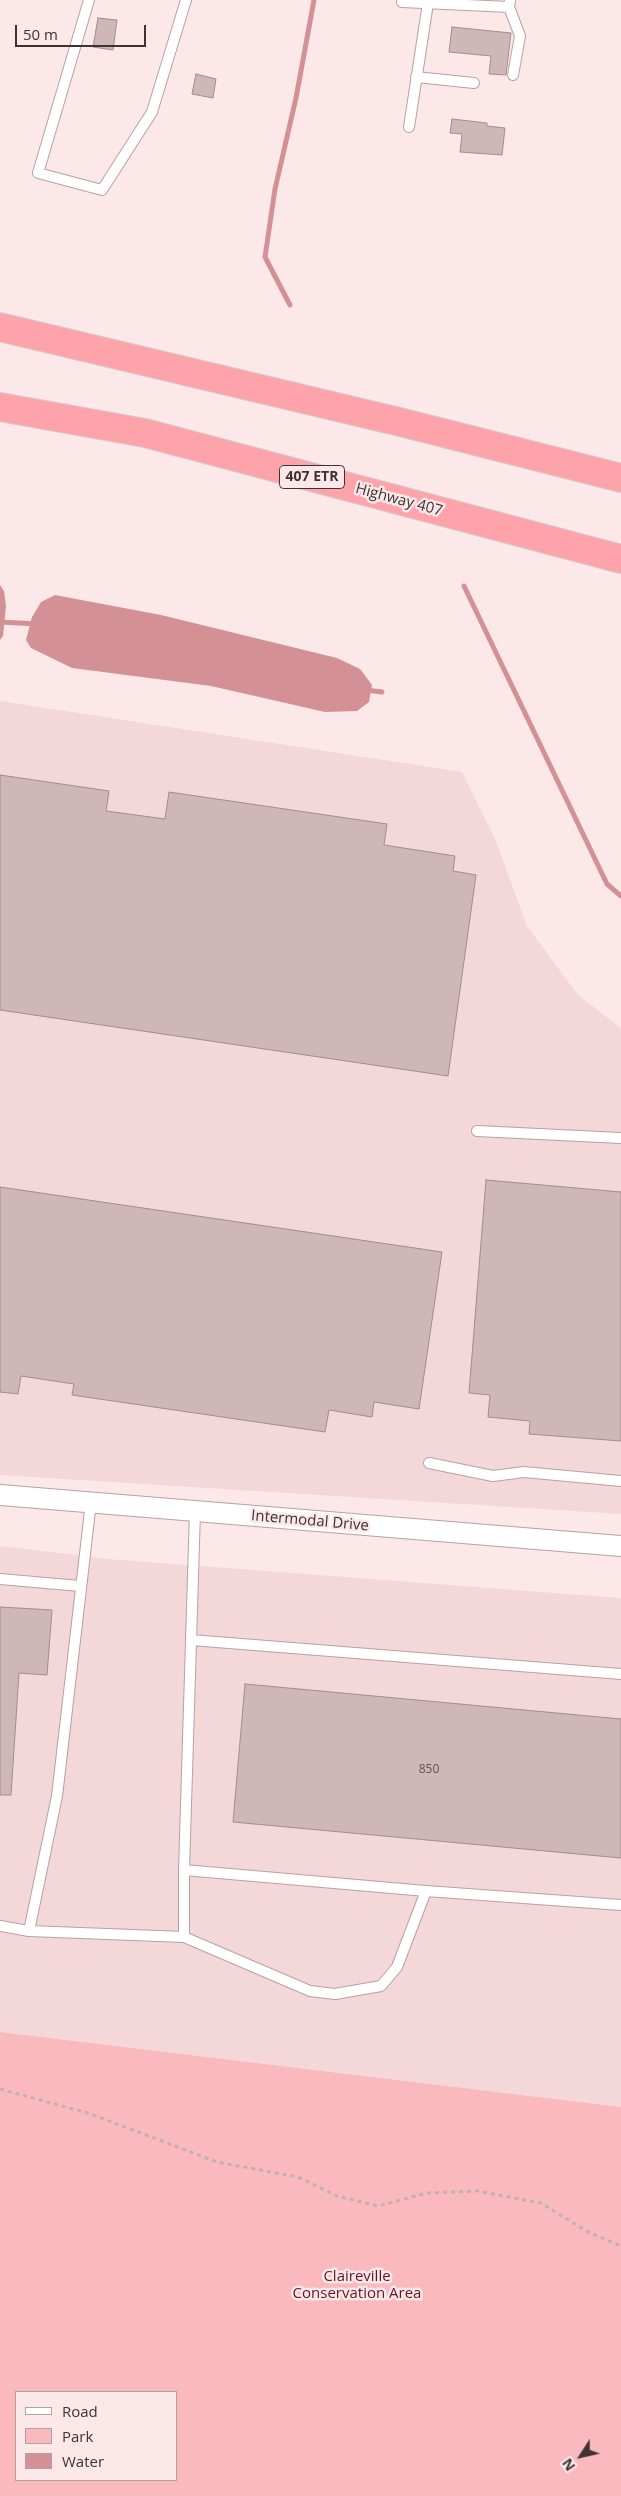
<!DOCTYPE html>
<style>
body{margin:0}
#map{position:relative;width:621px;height:2496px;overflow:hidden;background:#fde8e9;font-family:"Open Sans",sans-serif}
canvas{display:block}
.legend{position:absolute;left:15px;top:2391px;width:162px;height:90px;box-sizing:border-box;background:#fde8e9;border:1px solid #b0a0a0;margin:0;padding:6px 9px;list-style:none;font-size:15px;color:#3d3333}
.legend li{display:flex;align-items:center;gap:10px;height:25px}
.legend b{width:25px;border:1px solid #b0a0a0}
.north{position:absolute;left:556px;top:2431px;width:50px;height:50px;-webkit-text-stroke:4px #fde8e9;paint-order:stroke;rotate:235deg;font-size:14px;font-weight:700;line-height:20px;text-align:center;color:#3d3333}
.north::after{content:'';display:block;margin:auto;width:18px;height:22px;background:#3d3333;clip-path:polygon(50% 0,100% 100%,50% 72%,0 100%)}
.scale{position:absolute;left:15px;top:25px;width:131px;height:22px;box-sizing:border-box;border:2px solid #3d3333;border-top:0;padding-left:6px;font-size:15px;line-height:18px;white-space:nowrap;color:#3d3333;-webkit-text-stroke:4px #fde8e9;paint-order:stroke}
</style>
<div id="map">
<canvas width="621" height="2496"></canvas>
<ul class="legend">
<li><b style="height:6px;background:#fff"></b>Road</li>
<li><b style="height:14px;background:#f9b9bd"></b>Park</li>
<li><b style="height:14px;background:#d39196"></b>Water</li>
</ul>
<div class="north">N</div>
<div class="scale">50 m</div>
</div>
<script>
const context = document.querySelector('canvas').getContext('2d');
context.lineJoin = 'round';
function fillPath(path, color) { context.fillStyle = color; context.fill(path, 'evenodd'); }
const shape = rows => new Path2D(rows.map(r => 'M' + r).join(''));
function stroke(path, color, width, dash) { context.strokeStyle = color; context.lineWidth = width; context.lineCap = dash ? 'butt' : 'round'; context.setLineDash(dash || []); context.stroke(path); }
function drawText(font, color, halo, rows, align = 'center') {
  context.font = font + ' "Open Sans",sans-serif'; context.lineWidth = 5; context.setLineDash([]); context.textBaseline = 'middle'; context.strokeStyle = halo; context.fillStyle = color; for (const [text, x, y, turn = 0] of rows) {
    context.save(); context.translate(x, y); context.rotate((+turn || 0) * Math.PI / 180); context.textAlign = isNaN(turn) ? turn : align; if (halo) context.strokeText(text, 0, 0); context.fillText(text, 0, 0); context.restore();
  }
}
fillPath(shape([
 [0,701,462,772,495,839,527,926,578,995,621,1028,621,1514,0,1475],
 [0,1546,108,1559,621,1598,621,2107,0,2032]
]), '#f3d7d9');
fillPath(shape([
 [0,2032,621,2107,621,2496,0,2496],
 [176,2392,176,2480,16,2480,16,2392]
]), '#f9b9bd');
fillPath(shape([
 [0,585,4,591,6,606,3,636,0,640],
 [55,595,161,615,337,658,360,669,372,685,369,702,357,711,325,712,211,686,72,668,31,648,26,640,32,617,41,602]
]), '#d39196');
stroke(shape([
 [290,305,265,257,275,189,296,98,314,0],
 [464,586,607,884,621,896],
 [0,622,37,624],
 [366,690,382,692]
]), '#d39196', 5);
const building = shape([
 [98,18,117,20,113,50,93,47,98,18],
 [452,27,511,33,506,75,489,74,491,56,449,52,452,27],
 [196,74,216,79,213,98,192,94,196,74],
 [452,119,487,123,487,126,505,128,502,155,460,152,462,134,450,133,452,119],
 [0,775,109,791,106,811,165,819,169,792,387,824,384,845,455,856,453,871,476,875,448,1076,0,1010,0,775],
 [486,1180,621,1192,621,1441,529,1434,530,1421,488,1417,490,1395,469,1393,486,1180],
 [0,1187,442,1252,419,1409,374,1402,372,1417,329,1410,325,1432,72,1395,74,1384,21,1376,18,1394,0,1392,0,1187],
 [0,1607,52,1610,47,1675,19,1673,11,1795,0,1795,0,1607],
 [245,1684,621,1719,621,1858,233,1822,245,1684]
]);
fillPath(building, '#cfb6b7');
stroke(building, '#a48b8d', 1);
const service = shape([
 [89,0,38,173,102,190,152,112,186,0],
 [402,2,509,7,510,0],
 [509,7,520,36,513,75],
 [416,77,474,83],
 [409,127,428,3],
 [477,1131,621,1138],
 [429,1463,493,1476,524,1472,621,1481],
 [195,1511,184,1870,426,1891,621,1905],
 [0,1579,80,1586],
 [191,1640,621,1674],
 [0,1926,29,1931,57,1796,91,1502],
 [29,1931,184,1937,184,1870],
 [184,1937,310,1991,335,1994,381,1986,397,1967,426,1891]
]);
const minor = shape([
 [0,1495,621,1546]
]);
const motorway = shape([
 [0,327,400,422,621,478],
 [0,407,145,433,621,559]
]);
stroke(service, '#baa0a2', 12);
stroke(minor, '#baa0a2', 22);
stroke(motorway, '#d0cece', 30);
stroke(shape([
 [0,2089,88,2113,217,2162,298,2177,337,2196,378,2206,427,2193,478,2191,541,2203,588,2232,621,2246]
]), '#c3b1b2', 3, [4, 4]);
stroke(service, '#fff', 10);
stroke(minor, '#fff', 20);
stroke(motorway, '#ffa3ab', 28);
drawText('12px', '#625454', null, [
 ["850",429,1770]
]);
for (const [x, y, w] of [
 [312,477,65]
]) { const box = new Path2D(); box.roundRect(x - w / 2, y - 11.5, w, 23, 4); context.fillStyle = '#fde8e9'; context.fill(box); stroke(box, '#3d3333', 1); }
drawText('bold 14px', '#3d3333', null, [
 ["407 ETR",312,477]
]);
drawText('15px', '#3d3333', '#fde8e9', [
 ["Highway 407",399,500,15],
 ["Intermodal Drive",310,1521,5]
]);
drawText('15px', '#641525', '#fde8e9', [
 ["Claireville",357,2277],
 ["Conservation Area",357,2294]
]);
</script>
